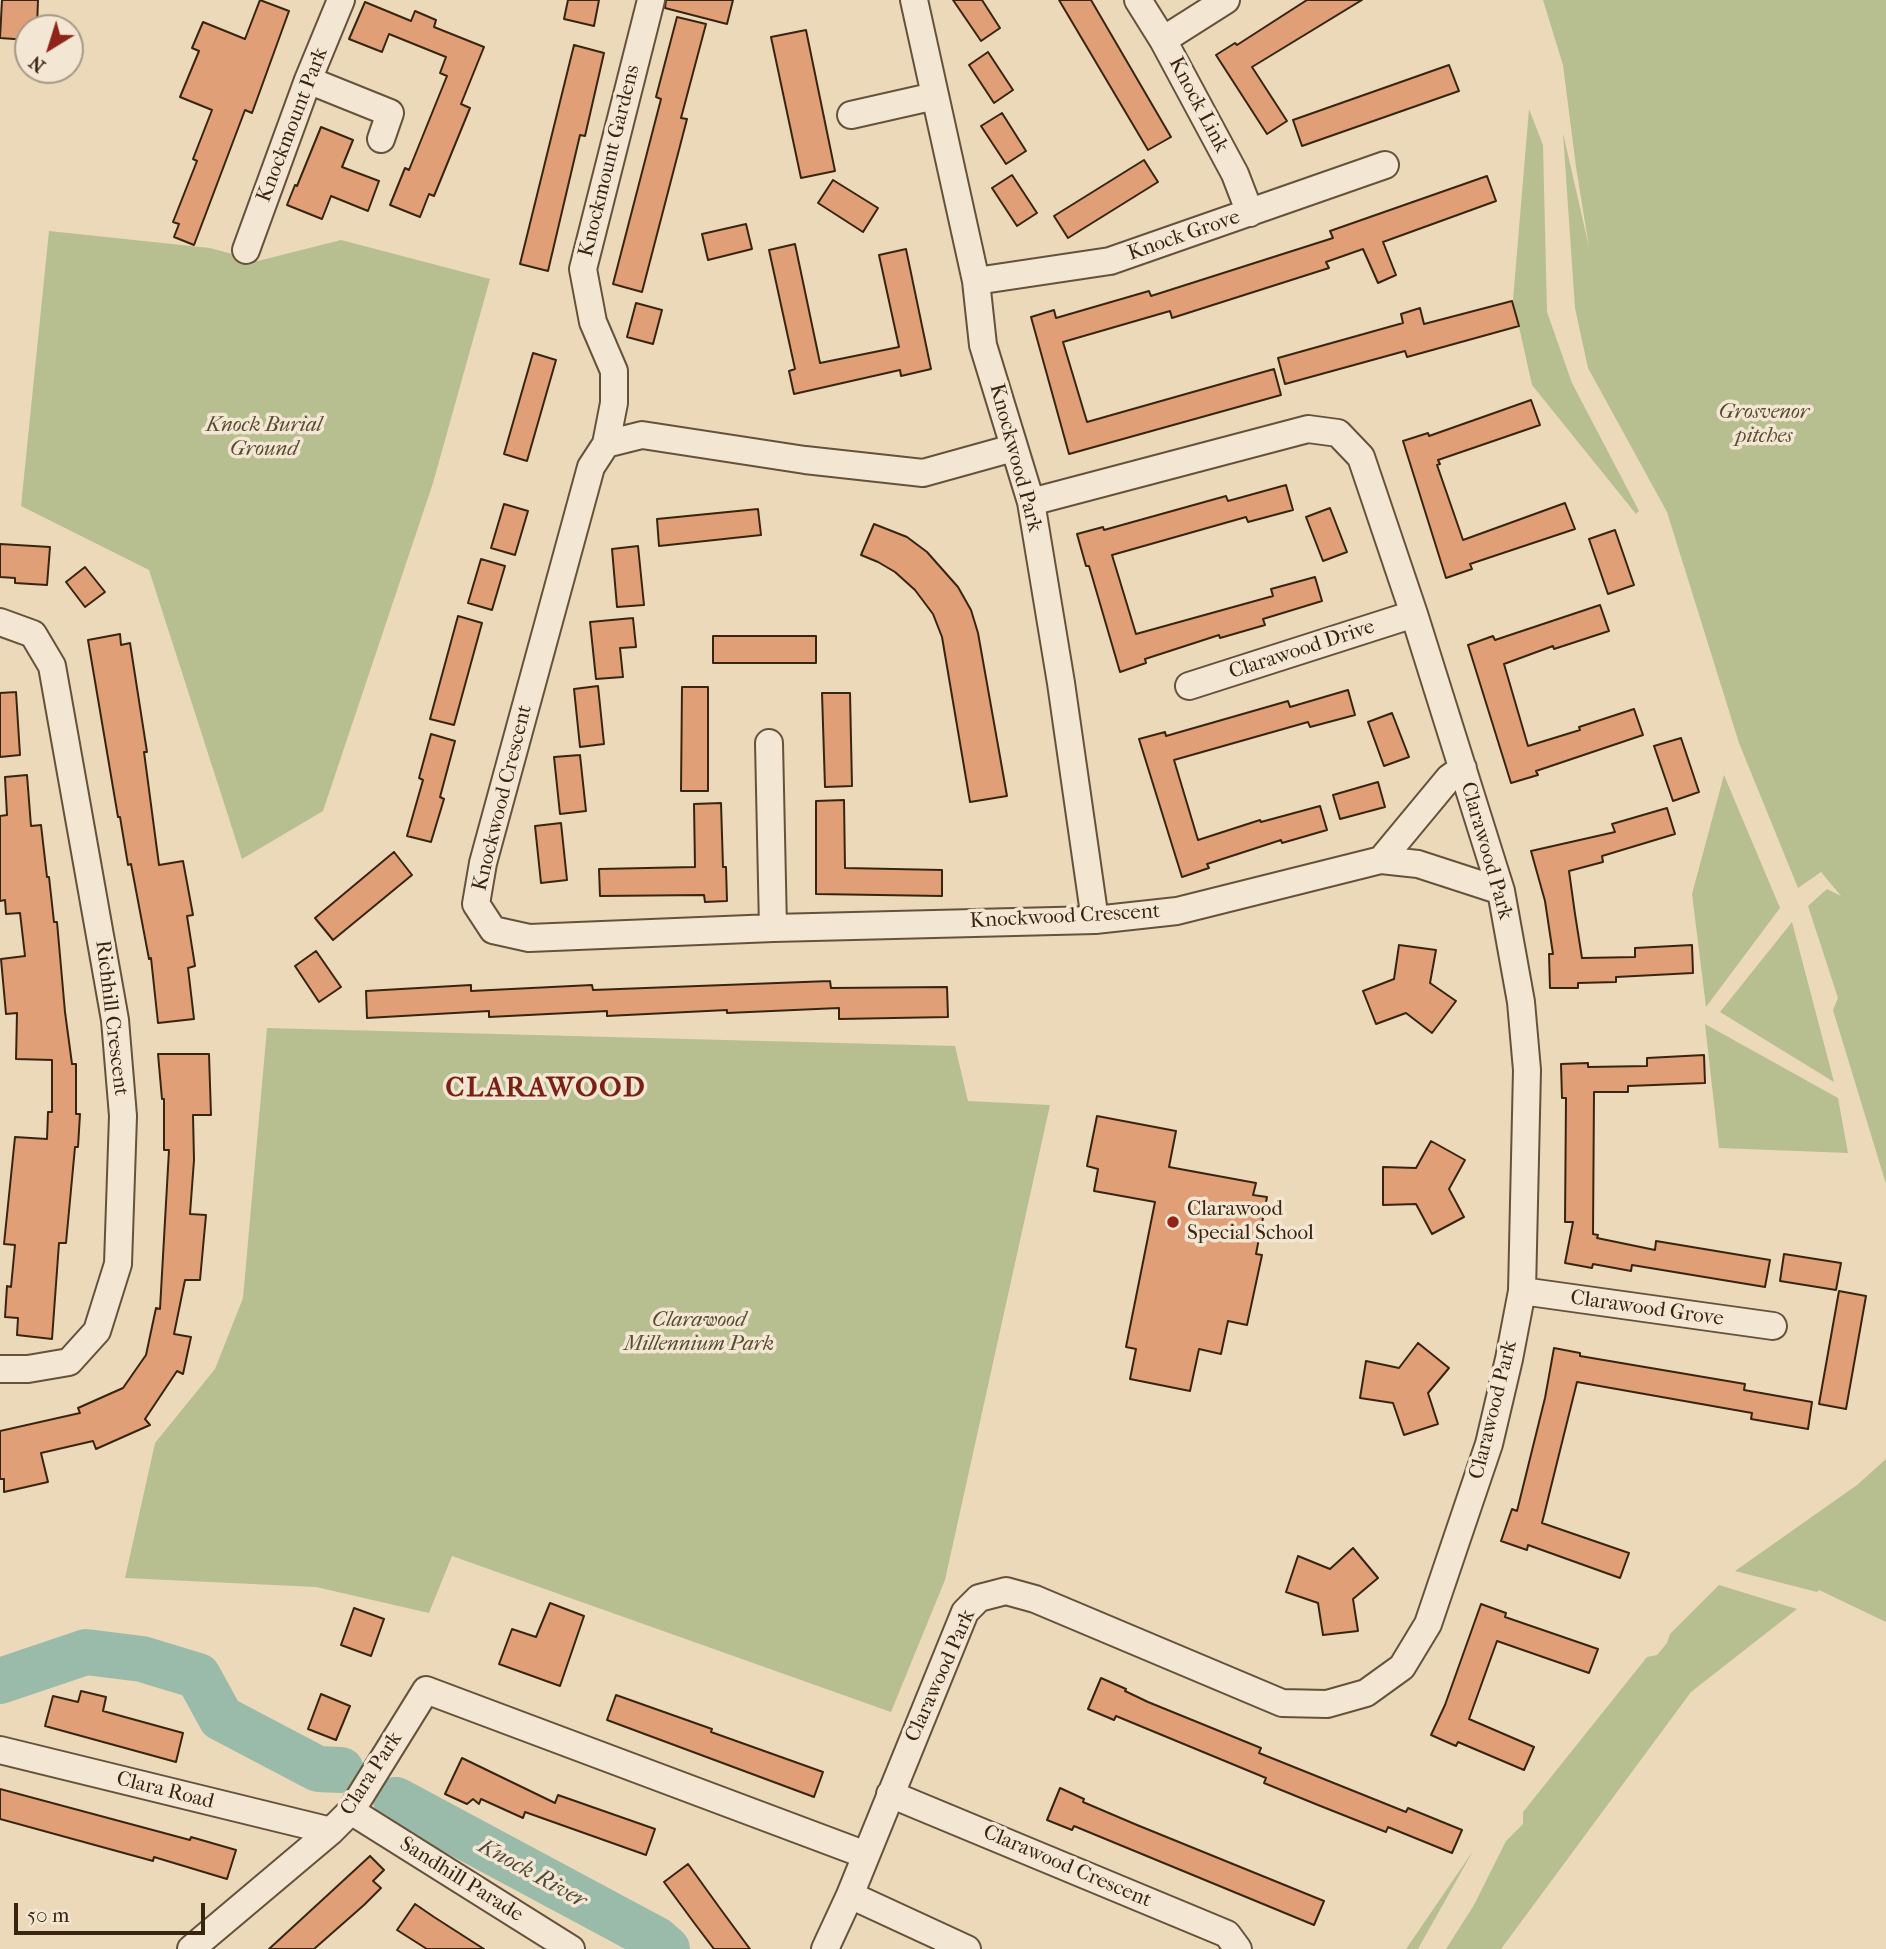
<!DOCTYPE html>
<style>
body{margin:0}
#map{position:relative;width:1886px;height:1949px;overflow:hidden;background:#ecd9b9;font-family:"IM FELL French Canon",serif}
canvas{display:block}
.north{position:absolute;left:14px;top:14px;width:70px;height:70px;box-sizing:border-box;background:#f3e6d2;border:2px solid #a89985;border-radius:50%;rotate:218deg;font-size:19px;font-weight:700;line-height:28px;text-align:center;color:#382511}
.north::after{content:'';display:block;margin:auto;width:24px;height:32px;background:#8f2418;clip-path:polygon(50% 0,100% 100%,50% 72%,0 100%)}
.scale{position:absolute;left:14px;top:1903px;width:191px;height:32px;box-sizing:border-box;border:4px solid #382511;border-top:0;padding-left:9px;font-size:21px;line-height:24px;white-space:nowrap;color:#382511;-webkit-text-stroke:5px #f3e6d2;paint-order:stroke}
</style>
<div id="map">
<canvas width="1886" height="1949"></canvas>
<div class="north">N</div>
<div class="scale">50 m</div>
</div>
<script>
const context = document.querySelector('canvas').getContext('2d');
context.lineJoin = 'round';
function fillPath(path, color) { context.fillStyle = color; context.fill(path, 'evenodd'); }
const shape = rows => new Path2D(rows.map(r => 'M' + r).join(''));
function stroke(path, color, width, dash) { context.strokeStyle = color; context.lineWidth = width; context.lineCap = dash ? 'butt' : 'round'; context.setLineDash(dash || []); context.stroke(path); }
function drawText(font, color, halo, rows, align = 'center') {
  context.font = font + ' "IM FELL French Canon",serif'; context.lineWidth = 7; context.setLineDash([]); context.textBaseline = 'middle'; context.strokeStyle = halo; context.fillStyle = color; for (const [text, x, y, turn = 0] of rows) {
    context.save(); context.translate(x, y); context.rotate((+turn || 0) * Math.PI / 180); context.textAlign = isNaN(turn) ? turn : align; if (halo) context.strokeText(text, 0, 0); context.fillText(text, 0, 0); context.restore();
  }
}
fillPath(shape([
 [1543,0,1886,0,1886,1184,1833,1010,1838,998,1808,906,1827,889,1841,896,1821,872,1798,888,1739,743,1667,512,1588,368,1575,308,1563,133,1589,247,1576,167,1563,65],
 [1529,109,1543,145,1547,312,1572,383,1639,511,1636,514,1532,385,1513,300],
 [49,231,210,248,258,261,341,240,490,279,433,483,323,811,242,859,149,570,21,506],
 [1724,775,1780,908,1706,1007,1692,894],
 [1792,922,1834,1082,1720,1012],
 [1705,1024,1838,1098,1848,1153,1719,1148],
 [267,1028,955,1046,968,1101,1050,1105,945,1580,891,1712,452,1556,429,1613,316,1587,125,1578,155,1443,215,1369,243,1298],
 [1886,1459,1886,1622,1819,1590,1817,1592,1735,1571,1857,1485],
 [1719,1585,1797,1609,1691,1692,1501,1949,1446,1949,1474,1905,1506,1841,1523,1824,1523,1812,1647,1657,1657,1655,1667,1643,1670,1634],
 [1473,1851,1418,1949,1406,1949]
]), '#b7bf90');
stroke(shape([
 [0,1681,86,1652,142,1659,198,1676,221,1718,318,1769,341,1770],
 [396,1800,657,1940,667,1949]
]), '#9abba9', 46);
const building = shape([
 [2,0,38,0,37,28,28,28,28,40,0,38,2,0],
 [260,0,289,11,252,113,245,110,194,245,174,237,179,224,173,222,197,161,193,159,212,110,180,97,199,51,192,48,203,22,245,39,260,0],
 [568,0,599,0,594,26,564,19,568,0],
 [666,0,733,0,727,24,665,8,666,0],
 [953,0,982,0,1000,28,981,41,953,0],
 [1059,0,1091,0,1171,137,1148,150,1059,0],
 [1307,0,1362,0,1252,67,1287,121,1267,134,1216,55,1235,43,1237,45,1307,0],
 [365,2,411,21,415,11,436,20,434,27,484,47,461,104,470,108,434,196,429,194,420,217,390,205,405,168,409,170,447,76,440,73,446,57,389,34,382,52,349,39,365,2],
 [677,17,706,24,681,118,687,119,642,292,613,284,661,99,656,97,677,17],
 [806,30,835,171,801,178,771,37,806,30],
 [574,45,604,53,585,136,580,135,548,271,520,264,574,45],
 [988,52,1013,90,994,103,969,65,988,52],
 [1449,65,1459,91,1302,146,1293,120,1449,65],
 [1002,113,1026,151,1006,164,981,126,1002,113],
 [321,127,353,140,342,167,379,181,368,211,331,196,322,219,287,205,295,185,297,186,321,127],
 [1144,160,1158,182,1068,238,1054,216,1144,160],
 [1012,175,1037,213,1017,226,992,188,1012,175],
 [1487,176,1496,201,1383,242,1396,275,1378,283,1363,249,1326,262,1329,268,1172,318,1170,311,1063,342,1087,422,1274,369,1281,395,1069,454,1031,317,1054,310,1056,318,1149,291,1151,296,1333,238,1330,231,1487,176],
 [833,180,878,208,863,232,818,203,833,180],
 [746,224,752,249,708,260,702,234,746,224],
 [795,244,820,363,899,347,879,255,906,249,931,369,901,376,900,370,794,394,789,371,795,369,769,250,795,244],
 [1512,301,1519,326,1407,357,1405,351,1285,384,1278,358,1403,323,1401,314,1420,308,1424,324,1512,301],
 [636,303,662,310,653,344,627,337,636,303],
 [533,353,556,360,527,461,504,454,533,353],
 [1531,400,1540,425,1438,460,1440,464,1437,465,1463,540,1565,503,1575,529,1470,564,1472,569,1446,578,1403,441,1428,433,1429,436,1531,400],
 [1286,485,1293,510,1248,522,1246,517,1112,555,1136,634,1273,596,1271,589,1315,577,1322,601,1263,619,1265,625,1220,638,1219,635,1145,659,1146,663,1120,672,1089,566,1086,566,1077,534,1103,527,1104,530,1226,496,1228,501,1286,485],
 [504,504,528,511,515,555,491,548,504,504],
 [1330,508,1347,552,1323,561,1306,517,1330,508],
 [758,509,761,535,659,546,657,519,758,509],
 [874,524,907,537,927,552,958,587,971,610,978,633,1007,796,970,802,942,637,933,614,915,590,895,572,878,562,861,555,874,524],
 [1615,530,1634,585,1608,594,1589,539,1615,530],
 [0,544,50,547,47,585,15,583,15,578,0,577,0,544],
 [638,546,644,605,617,607,612,549,638,546],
 [481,559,505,566,492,610,468,603,481,559],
 [85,567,105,592,85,607,66,582,85,567],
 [1600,605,1609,631,1554,649,1553,646,1504,664,1528,746,1580,730,1579,727,1634,709,1643,735,1536,771,1538,775,1511,783,1468,645,1493,636,1495,640,1600,605],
 [458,616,482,623,454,725,430,719,458,616],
 [633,618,636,647,620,648,623,677,596,679,590,622,633,618],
 [120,634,121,645,130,643,147,752,144,752,159,865,183,861,193,915,187,916,195,966,188,968,194,1019,158,1023,151,958,149,959,131,864,128,865,120,817,118,817,88,640,120,634],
 [713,636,816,636,816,663,713,663,713,636],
 [598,686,604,744,580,747,574,689,598,686],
 [682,687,708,687,708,791,681,791,682,687],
 [1348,690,1355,715,1310,727,1308,722,1174,760,1198,840,1260,820,1261,822,1320,806,1327,830,1282,843,1281,840,1207,864,1209,868,1182,877,1139,739,1165,732,1166,736,1288,701,1290,707,1348,690],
 [16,692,20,755,0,757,0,693,16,692],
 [822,693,850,693,852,786,825,787,822,693],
 [1392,713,1409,757,1384,766,1368,722,1392,713],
 [431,734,455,741,440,797,444,799,431,842,407,836,423,780,419,778,431,734],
 [1681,738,1699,792,1673,801,1654,746,1681,738],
 [580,755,586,811,560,814,554,757,580,755],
 [27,775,31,826,41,825,47,877,49,877,54,922,57,922,65,1012,72,1064,76,1064,76,1114,80,1114,78,1147,75,1147,66,1243,59,1243,52,1339,17,1335,18,1318,5,1317,7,1286,11,1287,15,1245,4,1244,15,1137,47,1139,48,1112,52,1112,52,1060,16,1059,17,1013,6,1014,1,959,25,956,20,913,6,914,5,900,0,901,0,816,7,815,5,777,27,775],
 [1378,782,1385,807,1340,819,1333,795,1378,782],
 [844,800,845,868,942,870,942,896,816,894,816,801,844,800],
 [721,803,723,867,726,867,727,901,705,902,704,895,600,896,599,869,695,867,694,804,721,803],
 [1667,808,1675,834,1602,856,1603,862,1569,871,1575,914,1582,958,1635,957,1635,948,1692,945,1693,973,1616,977,1616,982,1578,983,1578,988,1550,988,1549,954,1553,954,1545,901,1531,851,1615,832,1612,824,1667,808],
 [561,823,567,880,541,883,535,826,561,823],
 [394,852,412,875,333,940,315,918,394,852],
 [1399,945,1436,950,1430,983,1456,1001,1432,1033,1406,1013,1376,1024,1363,991,1394,979,1399,945],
 [316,951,341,987,319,1002,295,966,316,951],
 [830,981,831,988,947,987,948,1017,839,1019,839,1008,727,1013,727,1010,607,1016,607,1011,489,1017,489,1011,367,1018,366,991,471,985,471,991,592,985,593,990,830,981],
 [158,1054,209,1054,211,1115,193,1115,194,1160,190,1214,206,1215,200,1280,185,1280,174,1334,191,1337,183,1374,177,1371,145,1419,150,1425,96,1449,93,1441,41,1453,48,1482,4,1492,4,1479,0,1479,0,1431,80,1413,78,1408,123,1388,146,1355,156,1308,160,1309,169,1150,164,1150,164,1099,162,1099,158,1054],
 [1704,1055,1705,1083,1628,1086,1628,1092,1594,1092,1593,1234,1598,1235,1597,1238,1655,1250,1656,1241,1770,1260,1765,1287,1632,1265,1631,1271,1593,1264,1592,1268,1565,1263,1573,1222,1565,1222,1566,1098,1562,1098,1561,1064,1588,1063,1588,1067,1647,1066,1647,1058,1704,1055],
 [1097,1116,1176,1131,1169,1167,1256,1183,1253,1195,1267,1197,1256,1254,1262,1255,1247,1325,1228,1321,1221,1354,1199,1349,1190,1391,1130,1379,1136,1349,1126,1347,1155,1202,1094,1191,1098,1169,1087,1166,1097,1116],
 [1431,1141,1465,1160,1449,1189,1464,1217,1432,1234,1416,1204,1383,1205,1383,1167,1416,1168,1431,1141],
 [1784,1254,1841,1263,1836,1290,1780,1281,1784,1254],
 [1839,1291,1866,1296,1846,1409,1819,1404,1839,1291],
 [1418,1343,1449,1368,1428,1393,1438,1424,1404,1435,1393,1403,1360,1398,1366,1361,1399,1368,1418,1343],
 [1554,1348,1580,1353,1580,1356,1745,1384,1744,1390,1812,1402,1808,1429,1751,1419,1752,1413,1577,1382,1542,1523,1629,1553,1620,1578,1528,1545,1527,1550,1501,1541,1512,1509,1517,1511,1545,1398,1554,1348],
 [1353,1548,1378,1578,1353,1599,1358,1631,1323,1635,1318,1603,1286,1592,1298,1556,1330,1569,1353,1548],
 [550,1603,584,1616,560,1686,499,1664,512,1629,536,1637,550,1603],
 [1481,1604,1506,1613,1505,1617,1598,1649,1589,1673,1497,1641,1469,1719,1534,1747,1524,1770,1458,1742,1456,1746,1431,1735,1445,1705,1481,1604],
 [354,1608,384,1619,371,1656,341,1645,354,1608],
 [1101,1678,1126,1689,1125,1691,1148,1702,1261,1748,1259,1753,1406,1812,1408,1808,1462,1830,1452,1853,1388,1827,1386,1832,1318,1805,1264,1783,1266,1778,1116,1716,1114,1720,1088,1709,1101,1678],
 [81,1691,106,1697,103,1711,183,1733,176,1762,45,1726,53,1696,78,1702,81,1691],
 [321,1694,350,1706,336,1740,308,1729,321,1694],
 [616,1695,712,1729,711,1732,823,1772,814,1797,607,1720,616,1695],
 [462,1758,555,1803,558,1795,655,1829,646,1855,525,1812,523,1818,481,1799,479,1804,473,1799,467,1804,445,1794,462,1758],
 [1060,1788,1084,1799,1083,1802,1137,1825,1324,1901,1314,1925,1074,1826,1072,1830,1047,1820,1060,1788],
 [0,1789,190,1840,191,1837,236,1850,227,1879,154,1857,153,1861,0,1819,0,1789],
 [370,1856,384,1870,373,1881,381,1888,364,1905,314,1949,269,1949,370,1856],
 [688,1864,719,1907,750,1949,714,1949,695,1924,664,1882,688,1864],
 [415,1904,434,1917,484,1949,427,1949,397,1930,415,1904]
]);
fillPath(building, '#e09f76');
stroke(building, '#382511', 2);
const minor = shape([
 [914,0,976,281,983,345,1031,502,1061,683,1095,920],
 [1138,0,1163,40,1235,174,1250,213],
 [1163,40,1226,0],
 [308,80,390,113,381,139],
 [851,115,935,96],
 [246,250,308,80,341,0],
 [976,281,1110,261,1385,165],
 [606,444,614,403,614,371,593,322,583,269,651,0],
 [1013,448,923,473,805,460,642,435,606,444,591,467,483,863,476,904,493,930,529,938,773,928,1095,920,1177,911,1381,860,1418,864,1501,891],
 [0,622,33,634,52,666,115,1020,123,1116,118,1264,97,1331,69,1362,28,1369,0,1369],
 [1189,686,1414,614],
 [769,743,773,928],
 [1381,860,1449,778,1463,768],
 [1522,1291,1773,1326],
 [0,1750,331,1831],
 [890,1794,1227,1934,1238,1949],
 [351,1811,571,1949],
 [850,1895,967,1949],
 [191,1949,331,1831,351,1811,426,1690,866,1855],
 [825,1949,850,1895,965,1612,979,1598,1006,1591,1035,1599,1282,1703,1327,1704,1366,1693,1402,1667,1428,1624,1489,1444,1509,1359,1522,1291,1527,1070,1521,1002,1501,891,1414,614,1361,457,1338,433,1308,429,1031,502]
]);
stroke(minor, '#65523b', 30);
stroke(minor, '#f3e6d2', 26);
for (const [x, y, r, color] of [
 [1173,1222,7,"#8f2418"]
]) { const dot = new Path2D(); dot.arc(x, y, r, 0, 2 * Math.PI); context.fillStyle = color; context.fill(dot); stroke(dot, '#f3e6d2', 2.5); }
drawText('21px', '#382511', '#f3e6d2', [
 ["Knock Link",1198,105,62],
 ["Knockmount Park",293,125,-69],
 ["Knockmount Gardens",610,161,-76],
 ["Knock Grove",1184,236,-19],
 ["Knockwood Park",1015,458,75],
 ["Clarawood Drive",1302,650,-18],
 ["Knockwood Crescent",503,798,-76],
 ["Clarawood Park",1486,851,74],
 ["Knockwood Crescent",1065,917,-3],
 ["Richhill Crescent",111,1018,83],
 ["Clarawood Grove",1647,1309,8],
 ["Clarawood Park",1494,1410,-76],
 ["Clarawood Park",941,1676,-66],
 ["Clara Park",372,1774,-57],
 ["Clara Road",165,1791,14],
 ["Clarawood Crescent",1067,1867,23],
 ["Sandhill Parade",461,1880,32]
]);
drawText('italic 21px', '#584c31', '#f3e6d2', [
 ["Grosvenor",1764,413],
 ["pitches",1764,437],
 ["Knock Burial",264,426],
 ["Ground",264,450],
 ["Clarawood",699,1321],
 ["Millennium Park",699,1345]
]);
drawText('21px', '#382511', '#f3e6d2', [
 ["Clarawood",1187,1210],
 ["Special School",1187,1234]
], 'left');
drawText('italic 23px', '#504a37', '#f3e6d2', [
 ["Knock River",532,1874,29]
]);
context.letterSpacing = '2px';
drawText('bold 28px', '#7a1f14', '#f3e6d2', [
 ["CLARAWOOD",546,1089]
]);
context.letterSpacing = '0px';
</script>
